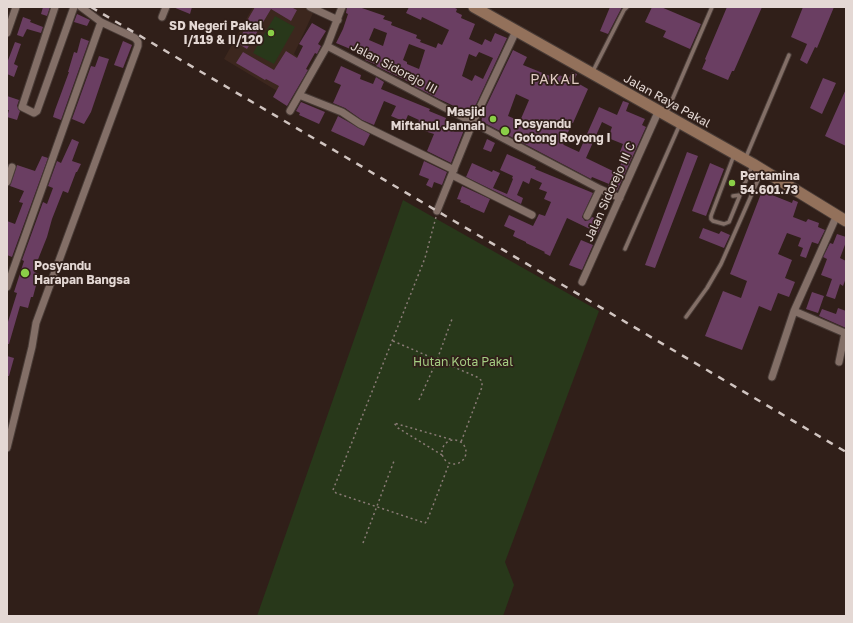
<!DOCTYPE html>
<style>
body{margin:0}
#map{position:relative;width:853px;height:623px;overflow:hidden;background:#301f19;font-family:"Golos Text",sans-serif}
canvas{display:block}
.frame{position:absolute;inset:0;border:8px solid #e4d8d4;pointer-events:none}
</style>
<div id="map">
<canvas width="853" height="623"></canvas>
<div class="frame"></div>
</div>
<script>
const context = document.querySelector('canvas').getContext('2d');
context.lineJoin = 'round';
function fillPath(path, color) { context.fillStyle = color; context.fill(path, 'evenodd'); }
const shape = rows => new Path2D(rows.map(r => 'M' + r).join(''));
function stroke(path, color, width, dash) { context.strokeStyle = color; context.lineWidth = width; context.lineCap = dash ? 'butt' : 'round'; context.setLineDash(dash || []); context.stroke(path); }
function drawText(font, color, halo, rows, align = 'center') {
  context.font = font + ' "Golos Text",sans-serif'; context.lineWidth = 3.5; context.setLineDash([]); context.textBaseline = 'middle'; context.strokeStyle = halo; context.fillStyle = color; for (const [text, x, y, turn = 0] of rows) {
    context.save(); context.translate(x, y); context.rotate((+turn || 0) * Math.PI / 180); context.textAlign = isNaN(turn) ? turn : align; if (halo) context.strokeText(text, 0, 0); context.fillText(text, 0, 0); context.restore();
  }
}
fillPath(shape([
 [253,7,306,7,314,11,294,54,298,57,279,92,224,59]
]), '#3c271e');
fillPath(shape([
 [275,16,295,27,274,64,253,53],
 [403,200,599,311,505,562,514,585,503,616,257,616]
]), '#28381a');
fillPath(shape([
 [43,7,50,7,47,16,41,14],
 [173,7,192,7,190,14],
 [255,7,291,7,297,10,291,21,271,9,247,49,237,43,246,27,244,26],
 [347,7,359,7,385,16,383,19,392,22,391,25,417,35,416,38,421,40,420,42,436,48,438,43,442,45,449,30,422,17,421,20,406,13,409,7,453,7,457,9,456,12,462,15,461,18,475,24,469,39,482,45,485,39,491,42,495,33,507,38,472,113,462,109,461,111,456,108,456,107,439,99,410,84,411,83,376,66,377,65,365,60,367,56,336,43,343,29,348,14,346,13],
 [374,28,387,33,383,46,369,40],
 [409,44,425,50,419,69,407,64,407,62,403,60],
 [479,52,493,58,483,79,475,75,472,81,462,76,469,54,476,57],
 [610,7,622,7,608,34,600,31],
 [652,7,661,7,701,24,690,49,663,37,666,31,645,22],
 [727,7,762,7,734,71,732,71,728,80,702,69,706,60,705,59],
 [803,7,834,7,817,48,815,47,807,64,800,60,807,44,791,37],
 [77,14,90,20,87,26,74,22],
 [23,17,31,20,30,22,43,27,41,33,27,29,23,37,17,35],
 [312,23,326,31,318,44,321,46,317,54,315,53,306,69,308,70,287,106,273,97,279,86,266,79,265,80,236,63,243,52,274,70,286,51,297,58,303,46,299,44],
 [81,38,89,41,61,120,53,117,55,110,69,72,68,72,74,52,77,53],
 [123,41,132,45,123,68,114,65],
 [15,42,21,44,14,64,18,66,14,77,7,74,7,63],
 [513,50,527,57,523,65,550,76,551,73,569,78,572,72,577,74,574,81,588,89,573,123,572,123,563,144,564,145,579,152,599,107,617,115,623,101,629,103,626,111,645,119,642,125,646,127,617,191,608,187,609,184,592,177,591,179,481,121,482,118,481,117],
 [516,94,529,100,520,121,508,116],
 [602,122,612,127,608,138,623,144,620,152,625,154,617,173,586,158],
 [99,56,109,59,91,112,84,124,72,119,91,66,95,67],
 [341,66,361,75,360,79,373,84,376,77,384,82,381,89,430,109,429,111,446,118,445,122,464,130,451,163,427,151,434,134,415,128,419,120,408,115,405,122,391,116,396,106,384,101,374,125,362,120,345,108,333,103,341,85,334,82],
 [823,78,836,83,822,114,810,108],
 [846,89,846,146,825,136],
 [7,96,19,100,17,106,20,111,17,120,7,117,9,110,7,110],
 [301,102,325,112,319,124,299,115,300,113,296,111],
 [338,116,370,134,364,146,331,131],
 [72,139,79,142,72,161,81,164,77,172,76,172,68,193,63,191,52,219,47,237,37,262,39,262,34,272,39,274,33,297,31,297,28,308,20,306,9,344,7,344,7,325,17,293,14,292,24,261,22,260,43,202,47,204,53,188,48,186,57,161,61,163],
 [487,139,495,143,491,152,483,149],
 [687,152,698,156,655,268,645,265],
 [507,154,536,167,535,169,593,193,582,217,585,221,589,220,592,217,603,222,598,233,567,218,550,256,544,253,545,252,526,243,526,242,513,236,515,231,504,226,509,215,533,226,539,214,545,216,551,202,544,199,547,192,539,189,542,183,531,178,529,184,523,181,517,195,523,198,521,204,466,177,472,163,492,172,493,170,500,173,493,188,507,194,513,179,512,178,513,176,500,170],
 [42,156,48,158,12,257,7,255,7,221,15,224,23,203,19,202,24,191,10,186,17,165,35,171],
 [424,161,447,172,442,185,434,182,432,188,426,185,429,179,419,175],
 [710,163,724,169,706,216,692,211],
 [462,186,490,199,484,213,470,207,470,206,460,202,461,200,457,199],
 [762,191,792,203,793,200,798,202,793,217,806,222,808,219,819,223,818,227,825,230,818,244,812,242,806,258,800,256,803,248,798,246,801,238,787,233,778,254,792,260,785,278,795,282,789,297,778,293,771,311,759,306,742,350,705,336,723,291,741,298,747,281,730,274],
 [703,228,719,234,721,231,730,235,724,248,699,238],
 [837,234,846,237,846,242,840,258,846,261,846,278,843,286,840,284,835,299,826,296,832,279,821,275,827,259,823,257,830,243,833,244],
 [581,240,593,245,582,270,569,265],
 [812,292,824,296,818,313,806,309],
 [838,308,846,311,846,328,819,316,822,309,836,314],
 [7,356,14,358,9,376,7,376]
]), '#6a3e62');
const service = shape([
 [593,71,624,10,627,7],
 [666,114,712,7],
 [734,155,711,216,711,219,713,221,724,224,729,222,752,166],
 [746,157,789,55],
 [733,196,740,195],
 [625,249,680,124],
 [686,317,707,288,721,264,762,171]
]);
const minor = shape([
 [55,7,22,107,34,113,37,111,74,7],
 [310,7,338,20],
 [162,17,166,7],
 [7,33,16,7],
 [327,46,600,189,620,198],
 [299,95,342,112,360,124,454,170],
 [290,111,327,46,342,7],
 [452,175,532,215],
 [7,182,12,167],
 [437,211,473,122,516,31],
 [837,215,794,311,845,333,839,362],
 [587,216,600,189],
 [582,282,659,110],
 [7,287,101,22,81,7],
 [772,377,794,311],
 [7,448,32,347,36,323,138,46,138,42,135,38,101,22]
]);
const secondary = shape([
 [474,7,753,164,846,221]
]);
stroke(service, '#483b36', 5.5);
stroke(minor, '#483b36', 9);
stroke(secondary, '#483b36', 13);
stroke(shape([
 [436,217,425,258,333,490,336,493,425,523,427,521,449,464],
 [393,341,477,377,482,381,482,387,461,442],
 [419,400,437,360,452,319],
 '442 452a12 12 0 1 1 24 0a12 12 0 1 1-24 0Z',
 [442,455,398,428,394,423,453,440],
 [363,543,394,461]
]), '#8a7b76', 1.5, [2, 3]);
stroke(service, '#836f67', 3.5);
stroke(minor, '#836f67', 7);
stroke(secondary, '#93715b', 11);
stroke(shape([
 [91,7,846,452]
]), '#d0c4c0', 2.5, [7, 7]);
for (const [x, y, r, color] of [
 [271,33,4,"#8ace47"],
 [493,119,4,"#8ace47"],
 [505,131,5,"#8ace47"],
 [732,183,4,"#8ace47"],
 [25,273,5,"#8ace47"]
]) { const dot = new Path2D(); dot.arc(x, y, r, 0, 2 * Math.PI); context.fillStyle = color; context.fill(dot); stroke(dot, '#301f19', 1.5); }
drawText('bold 12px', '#e4d8d4', '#301f19', [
 ["SD Negeri Pakal",263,26,"right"],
 ["I/119 & II/120",263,40,"right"],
 ["Masjid",485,112,"right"],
 ["Miftahul Jannah",485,126,"right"],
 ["Posyandu",514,124],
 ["Gotong Royong I",514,138],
 ["Pertamina",740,176],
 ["54.601.73",740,190],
 ["Posyandu",34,266],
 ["Harapan Bangsa",34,280]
], 'left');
drawText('12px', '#e4d8d4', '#301f19', [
 ["Jalan Sidorejo III",394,68,28],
 ["Jalan Raya Pakal",667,101,29],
 ["Jalan Sidorejo III C",610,192,-66]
]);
drawText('12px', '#a5cd83', '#301f19', [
 ["Hutan Kota Pakal",463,362]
]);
context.letterSpacing = '1px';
drawText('14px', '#e1cbc2', '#301f19', [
 ["PAKAL",555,80]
]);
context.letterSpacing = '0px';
</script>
